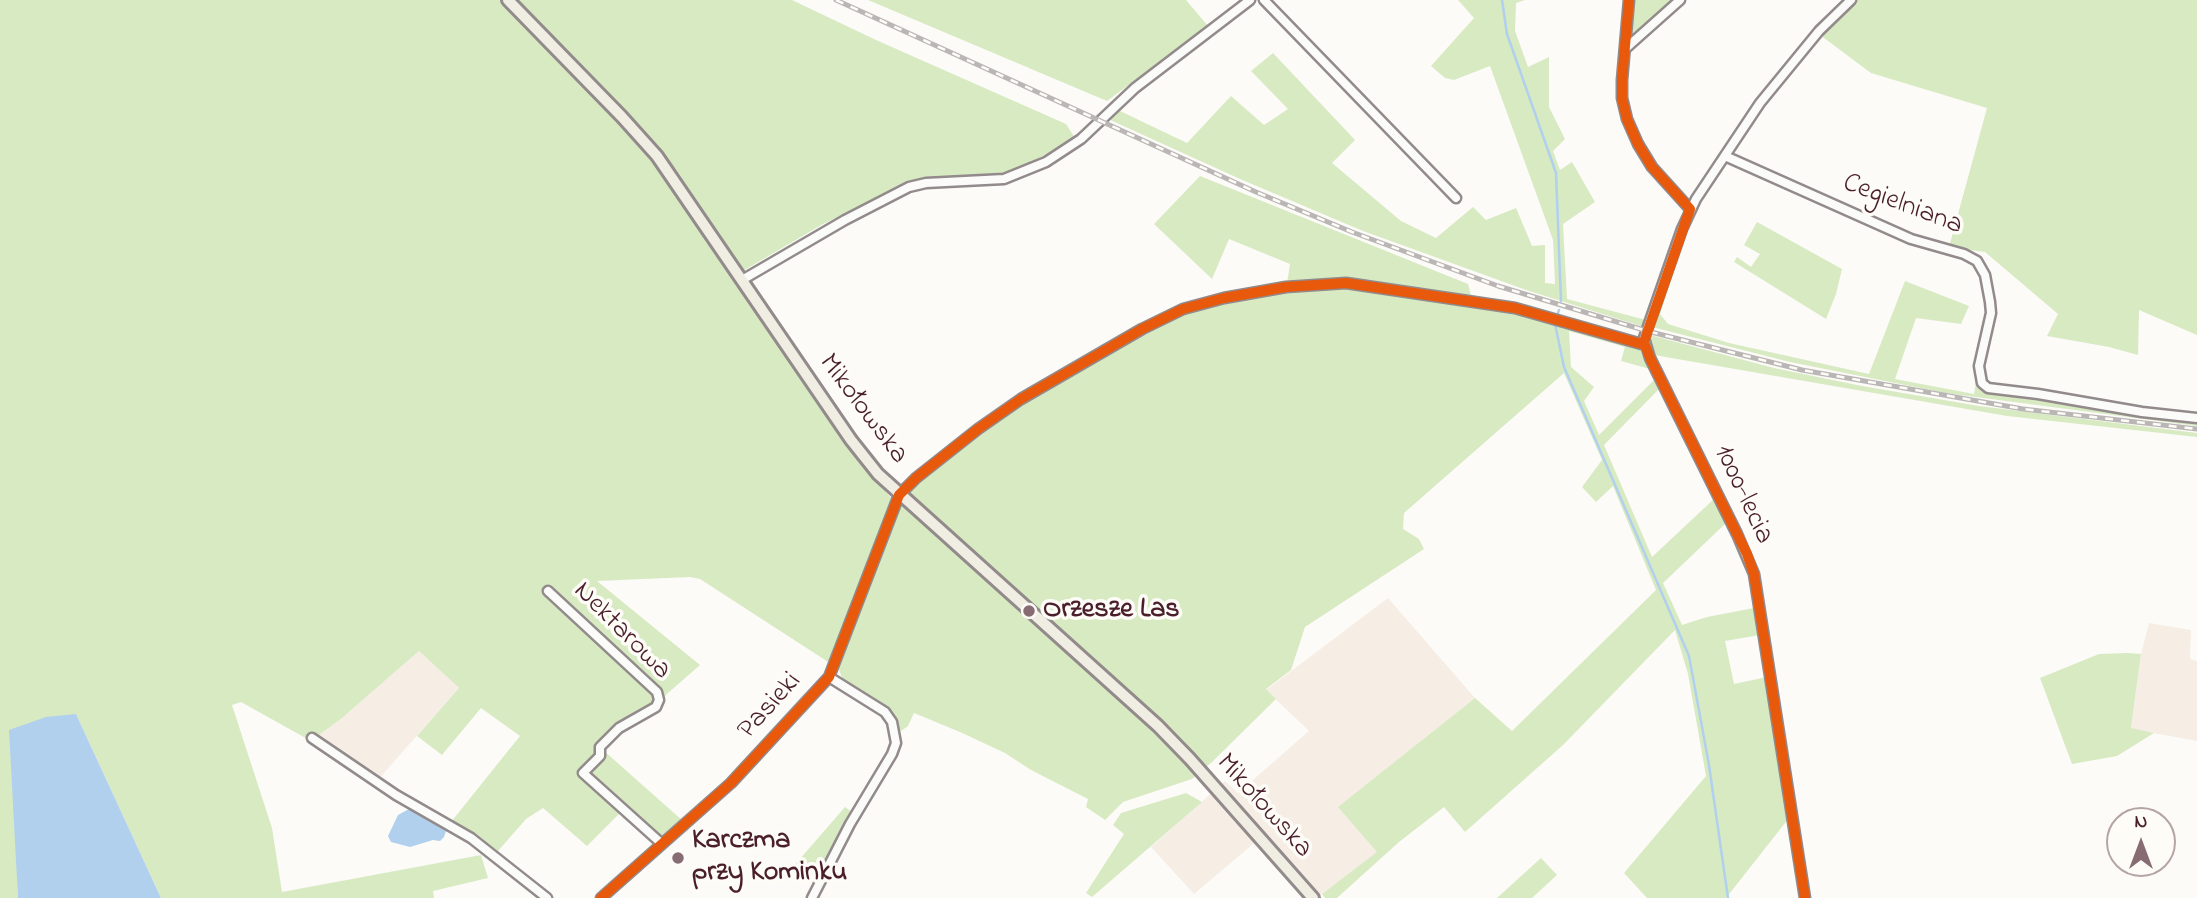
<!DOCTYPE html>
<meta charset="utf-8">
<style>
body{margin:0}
#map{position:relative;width:2197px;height:898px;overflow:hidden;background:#fcfbf8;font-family:"Indie Flower",sans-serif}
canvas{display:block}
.north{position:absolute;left:2106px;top:807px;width:70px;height:70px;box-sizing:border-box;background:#fdfcf7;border:2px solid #b5a4a5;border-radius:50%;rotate:0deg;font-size:19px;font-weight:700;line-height:28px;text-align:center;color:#4a1f2b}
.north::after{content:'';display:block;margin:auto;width:24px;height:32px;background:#886c73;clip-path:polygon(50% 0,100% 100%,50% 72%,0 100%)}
</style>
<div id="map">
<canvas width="2197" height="898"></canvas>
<div class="north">N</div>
</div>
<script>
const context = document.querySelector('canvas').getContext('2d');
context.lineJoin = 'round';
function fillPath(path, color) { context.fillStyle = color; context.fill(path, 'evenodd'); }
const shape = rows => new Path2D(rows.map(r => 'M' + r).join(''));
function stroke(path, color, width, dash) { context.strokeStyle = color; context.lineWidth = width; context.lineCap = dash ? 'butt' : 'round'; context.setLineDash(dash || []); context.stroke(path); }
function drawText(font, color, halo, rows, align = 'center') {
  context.font = font + ' "Indie Flower",sans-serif'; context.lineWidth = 7; context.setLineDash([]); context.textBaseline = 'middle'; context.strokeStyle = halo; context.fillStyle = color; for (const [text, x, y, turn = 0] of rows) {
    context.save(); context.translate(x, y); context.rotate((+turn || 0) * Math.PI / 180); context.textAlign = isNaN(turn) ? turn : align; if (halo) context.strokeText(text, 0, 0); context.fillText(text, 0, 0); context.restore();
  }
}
fillPath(shape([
 [1388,598,1475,698,1339,807,1378,852,1318,897,1265,834,1194,894,1151,847,1225,781,1238,793,1309,731,1266,690],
 [2149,623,2191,630,2190,659,2197,661,2197,741,2131,729,2141,654],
 [419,651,459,688,375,783,311,741,342,718]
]), '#f6ede5');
fillPath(shape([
 [0,0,792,0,876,40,1066,124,1075,138,1010,174,918,180,823,224,736,275,852,453,898,506,924,477,983,432,1023,403,1106,353,1169,318,1200,305,1286,290,1290,264,1229,239,1212,279,1154,224,1200,176,1468,284,1473,303,1514,311,1638,348,1642,351,1650,369,1621,361,1625,347,1569,331,1571,367,1594,387,1584,401,1599,435,1655,379,1659,389,1604,445,1652,557,1715,498,1726,523,1663,583,1682,625,1707,617,1754,608,1760,635,1725,641,1734,684,1767,677,1789,818,1726,898,1647,898,1624,873,1706,776,1688,674,1675,630,1563,745,1465,832,1444,807,1399,842,1337,898,1325,898,1322,894,1377,852,1338,807,1475,698,1512,731,1656,590,1613,486,1596,502,1582,487,1602,460,1564,373,1404,513,1403,529,1419,539,1424,549,1305,627,1291,670,1266,689,1276,699,1211,763,1192,779,1123,802,1105,820,1086,807,1088,799,1031,770,1005,753,960,732,914,713,908,726,901,731,897,728,896,719,887,708,843,681,839,669,700,579,690,577,597,581,700,665,603,750,683,821,663,839,626,807,587,846,543,808,526,819,498,851,451,822,520,736,481,708,442,755,417,736,459,688,419,651,342,718,311,741,241,702,232,705,272,828,282,892,481,855,488,878,433,891,434,898,161,898,76,714,17,869,18,898,0,898],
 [868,0,1186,0,1208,26,1107,101],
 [1458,0,1525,0,1516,3,1515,31,1528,67,1549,57,1549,107,1565,139,1553,151,1560,170,1572,162,1595,202,1563,224,1567,299,1646,320,1644,327,1526,290,1363,231,1240,179,1108,119,1118,110,1187,143,1231,96,1264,125,1288,109,1251,71,1273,53,1355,140,1332,163,1401,221,1436,238,1473,207,1486,220,1516,208,1532,246,1545,245,1545,283,1555,284,1553,240,1490,66,1454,80,1445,78,1431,66,1474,18],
 [1635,0,1676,0,1634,38,1630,38],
 [1856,0,2197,0,2197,335,2139,310,2138,355,2109,347,2047,336,2058,314,1985,252,1949,247,1987,108,1871,73,1820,35],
 [1757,222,1842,269,1836,294,1826,319,1734,262,1737,257,1751,267,1760,254,1744,245],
 [1687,232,1660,314,1668,324,1729,343,1869,374,1905,281,1969,306,1961,324,1916,318,1895,379,1974,394,1976,382,1979,383,1990,393,2021,395,2197,421,2197,426,1945,393,1790,362,1652,327,1683,235],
 [1650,335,1774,368,1862,386,1979,406,2197,433,2197,437,2007,416,1654,355,1649,346],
 [2128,653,2141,654,2131,728,2154,733,2117,756,2072,764,2040,678,2099,654],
 [1186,793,1202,802,1092,897,1086,893,1124,834,1113,825,1121,813],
 [845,807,852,812,815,883,792,868],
 [1541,858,1557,875,1532,898,1497,898]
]), '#d8eac2');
fillPath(shape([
 [76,714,161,898,18,898,9,730,46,717],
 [409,809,446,831,444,837,440,841,433,840,410,847,391,842,388,836,398,815]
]), '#b0d0ee');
stroke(shape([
 [1502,0,1507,34,1556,173,1561,301],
 [1557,316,1559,310],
 [1555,324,1564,367,1689,656,1709,765,1728,898]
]), '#b0d0ee', 2.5);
const minor = shape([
 [1264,0,1456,198],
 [1629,0,1622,80,1622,98,1627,119,1638,144,1652,167,1690,209],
 [1625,49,1680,0],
 [1725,156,1911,239,1964,254,1977,261,1985,275,1990,302,1991,313,1979,366,1982,383,1988,388,2038,394,2142,412,2197,418],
 [742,280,845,220,909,187,926,183,1004,179,1046,162,1081,139,1135,88,1250,0],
 [548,591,657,692,659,700,656,707,619,728,600,747,600,756,583,773,662,844],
 [312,738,396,795,471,838,547,898],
 [601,898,731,783,829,677,899,495,916,478,978,429,1021,399,1142,329,1183,309,1224,298,1286,287,1346,283,1515,308,1645,345],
 [812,898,850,824,892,754,896,743,892,722,885,712,829,677],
 [1805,898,1754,574,1737,534,1650,358,1644,338,1682,229,1696,199,1760,103,1819,31,1851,0]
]);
const major = shape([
 [508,0,622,117,657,156,851,440,878,474,1158,726,1190,759,1313,898]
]);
stroke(minor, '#928a8b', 13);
stroke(major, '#928a8b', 16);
stroke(minor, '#fbfbf9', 8);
stroke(major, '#f0ede2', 10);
const rail = shape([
 [836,0,1256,192,1352,232,1498,286,1647,331,1802,370,2023,409,2197,429]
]);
stroke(rail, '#bbb6b6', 5);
stroke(rail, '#fdfcf7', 2.5, [8]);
stroke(shape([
 [1629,0,1622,80,1622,98,1627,119,1638,144,1652,167,1690,209,1644,342,1650,358,1747,554,1754,574,1805,898],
 [601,898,731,783,829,677,899,495,916,478,978,429,1021,399,1142,329,1183,309,1224,298,1286,287,1346,283,1515,308,1645,345]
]), '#e8590c', 10);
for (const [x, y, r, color] of [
 [1029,611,7,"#886c73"],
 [678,858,7,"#886c73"]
]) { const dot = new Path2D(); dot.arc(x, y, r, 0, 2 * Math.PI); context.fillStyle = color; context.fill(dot); stroke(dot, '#fdfcf7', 2.5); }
drawText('28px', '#4a1f2b', '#fdfcf7', [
 ["Cegielniana",1902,206,21],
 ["Mikołowska",862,410,53],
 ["1000-lecia",1742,495,65],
 ["Nektarowa",621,632,45],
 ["Pasieki",771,707,-48],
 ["Mikołowska",1263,807,48]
]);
drawText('bold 28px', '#4a1f2b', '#fdfcf7', [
 ["Orzesze Las",1043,611],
 ["Karczma",692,842],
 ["przy Kominku",692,874]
], 'left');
</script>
